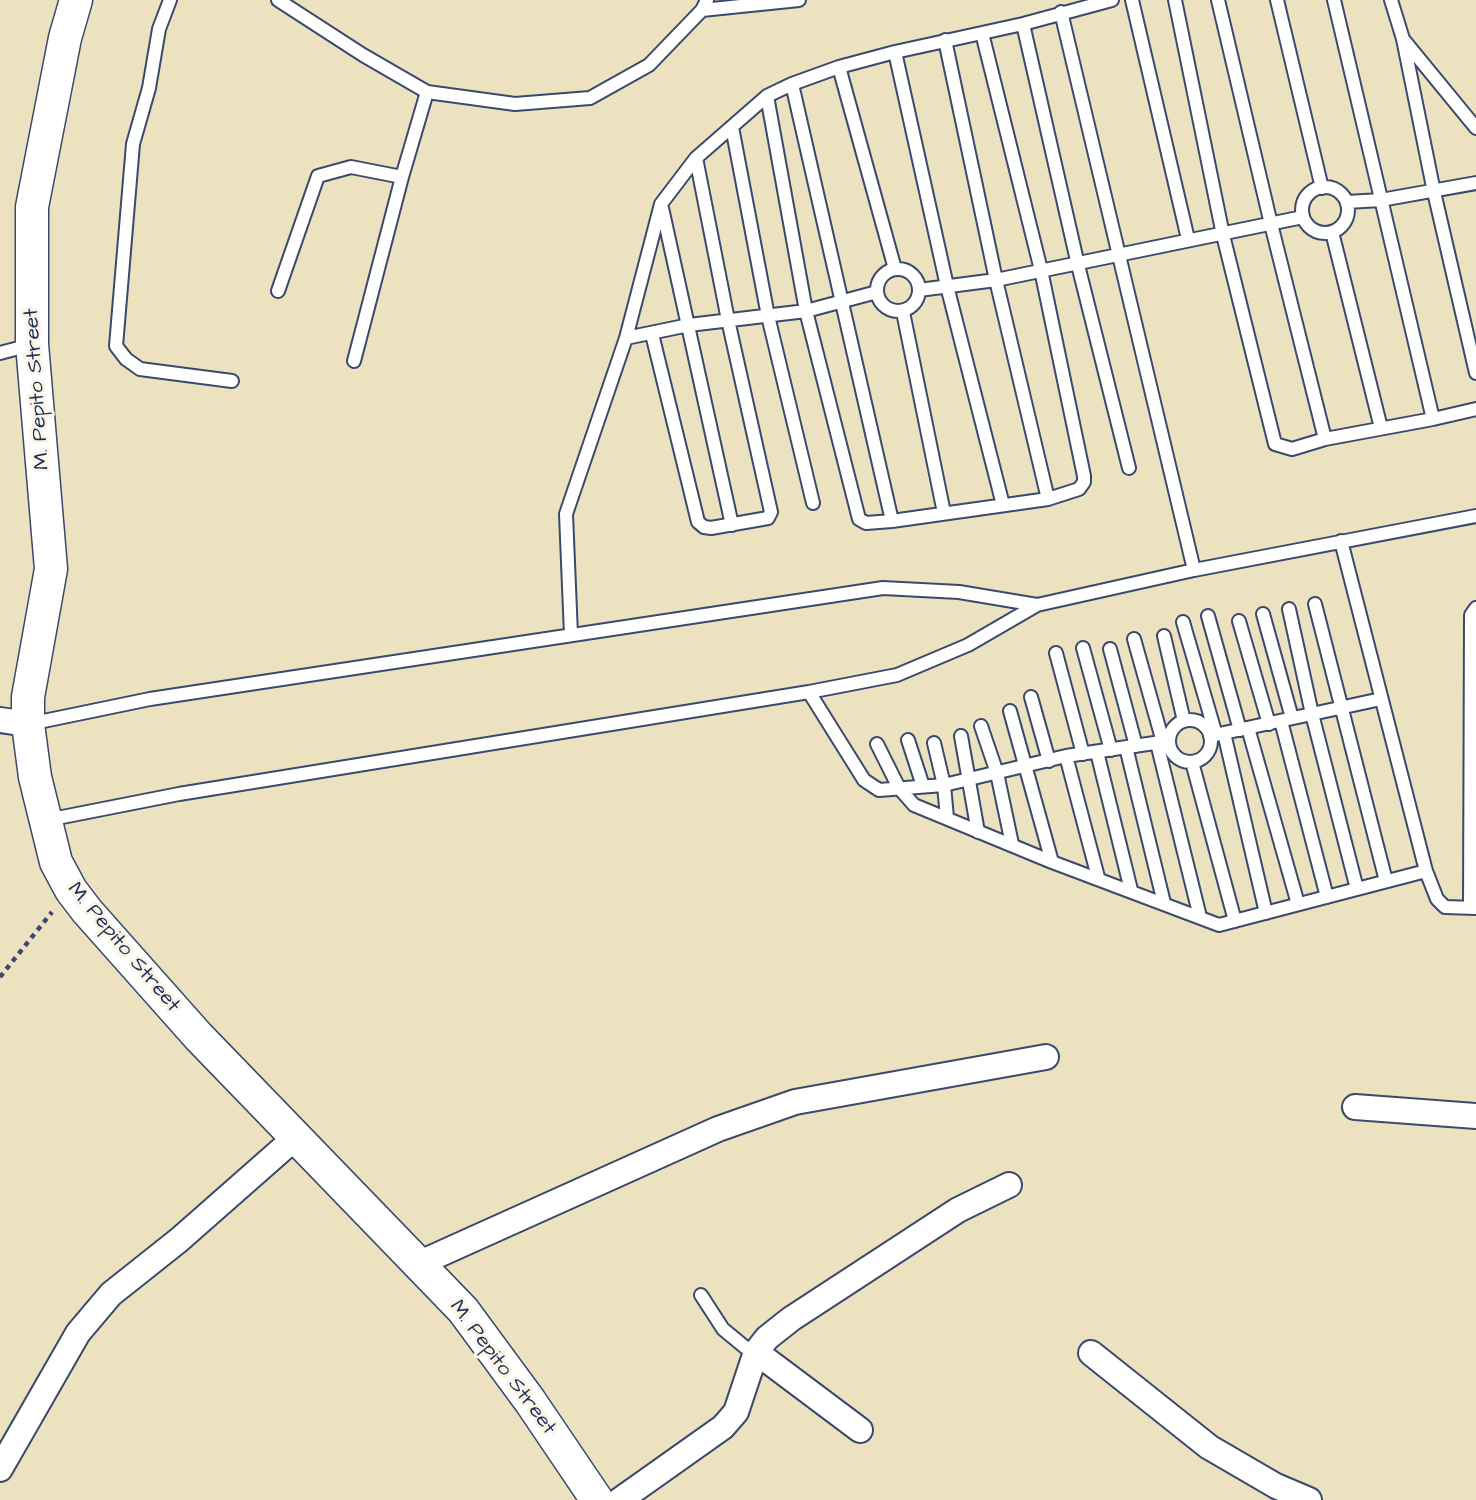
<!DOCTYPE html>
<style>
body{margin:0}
canvas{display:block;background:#ece2c0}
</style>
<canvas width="1476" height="1500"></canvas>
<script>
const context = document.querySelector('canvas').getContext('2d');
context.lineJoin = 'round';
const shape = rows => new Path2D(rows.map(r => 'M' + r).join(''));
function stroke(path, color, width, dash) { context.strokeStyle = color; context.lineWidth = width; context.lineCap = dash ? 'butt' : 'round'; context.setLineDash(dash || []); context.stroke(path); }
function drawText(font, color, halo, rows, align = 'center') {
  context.font = font + ' "Architects Daughter",sans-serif'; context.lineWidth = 6; context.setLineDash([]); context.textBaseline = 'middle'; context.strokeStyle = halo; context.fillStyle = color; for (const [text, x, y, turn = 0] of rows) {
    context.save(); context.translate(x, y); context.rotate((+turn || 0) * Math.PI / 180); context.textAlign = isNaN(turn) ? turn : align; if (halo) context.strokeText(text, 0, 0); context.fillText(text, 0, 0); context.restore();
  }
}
const service = shape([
 [170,0,159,29,149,88,133,144,116,346,126,359,140,369,232,381],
 [278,0,363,55,427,92,515,104,590,98,649,65,702,10,707,0],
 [1132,0,1188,239],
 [1175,0,1223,235,1275,444,1292,449,1325,439,1433,419,1476,409],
 [1218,0,1271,224,1325,439],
 [1277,0,1322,188],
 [1334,0,1433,419],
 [1391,0,1403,39,1476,128],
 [702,10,799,0],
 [1061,12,1194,570],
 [1023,24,1078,265,1129,468],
 [1403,39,1434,192,1476,373],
 [945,40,996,280,1048,499],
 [895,52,947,286,1003,505],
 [839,67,895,269],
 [792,84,892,521],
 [767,96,806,311,859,519,866,523,892,521,1048,499,1079,489,1084,482,1084,476,1041,270,982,33],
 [732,127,768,316,813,503],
 '1302 210a23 23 0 1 1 46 0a23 23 0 1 1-46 0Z',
 [1347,202,1381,200,1476,183],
 [662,208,732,525],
 [1332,232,1381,428],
 '877 290a21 21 0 1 1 42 0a21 21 0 1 1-42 0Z',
 [919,290,996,280,1303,217],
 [278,291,318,176,351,167,402,177],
 [903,312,944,513],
 [652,334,698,522,704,527,711,528,768,518,771,512,728,320,696,158],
 [626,338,689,325,806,311,877,292],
 [0,353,30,345],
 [354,361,402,177,427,92],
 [1341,541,1426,871,1437,899,1445,907,1476,908],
 [1315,604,1386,881],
 [1037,605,1194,570,1476,516],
 [1289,609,1312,714,1357,889],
 [1263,614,1292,718],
 [1208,616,1240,730],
 [1239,621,1269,724],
 [1183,622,1216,735],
 [571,635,566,514,626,338,661,204,696,158,767,96,792,84,839,67,895,52,1023,24,1112,0],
 [1164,636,1184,721],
 [1134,639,1163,742],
 [1083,648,1111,750],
 [1110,649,1136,746],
 [1056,653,1083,754],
 [809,692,864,780,879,790,944,785,1066,756,1168,741],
 [1031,697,1049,761],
 [1010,711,1052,862],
 '1169 741a21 21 0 1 1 42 0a21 21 0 1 1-42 0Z',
 [1281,721,1327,897],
 [29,724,150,699,883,588,959,592,1037,605,968,645,897,675,809,692,179,794,47,820],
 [981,726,997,773,1012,844],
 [1248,728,1298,904],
 [1224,733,1266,913],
 [961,736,978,832],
 [1210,736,1381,699],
 [908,740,923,786],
 [934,743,944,785,947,818],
 [1157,743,1200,917],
 [877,744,899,788,914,805,1052,862,1219,925,1426,871],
 [1126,747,1164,903],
 [1097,752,1131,890],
 [1066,756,1098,877],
 [1192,762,1235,921],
 [1470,907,1471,615,1476,608],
 [701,1295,723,1329,746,1348,756,1352]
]);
const minor = shape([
 [0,720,28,724],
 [1355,1107,1476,1116],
 [418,1264,718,1129,795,1102,1046,1057],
 [756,1352,860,1430],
 [1091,1353,1209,1447,1276,1486,1309,1500],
 [0,1469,78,1333,111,1294,179,1240,296,1137],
 [620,1500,723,1427,736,1412,756,1352,767,1338,791,1319,958,1210,1009,1185]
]);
const tertiary = shape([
 [76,0,65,38,32,207,32,344,51,569,28,697,28,724,35,777,56,862,71,890,87,911,198,1036,463,1310,530,1401,597,1500]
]);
stroke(service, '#3a4a6d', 16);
stroke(minor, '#3a4a6d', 28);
stroke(tertiary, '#3a4a6d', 35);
stroke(shape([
 [0,977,52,912]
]), '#3a4a6d', 4.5, [5, 5]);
stroke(service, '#fff', 12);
stroke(minor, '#fff', 24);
stroke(tertiary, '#fff', 32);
drawText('21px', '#1b2f5e', '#fcf5e5', [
 ["M. Pepito Street",38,389,-94],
 ["M. Pepito Street",123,948,50],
 ["M. Pepito Street",502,1368,53]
]);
</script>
